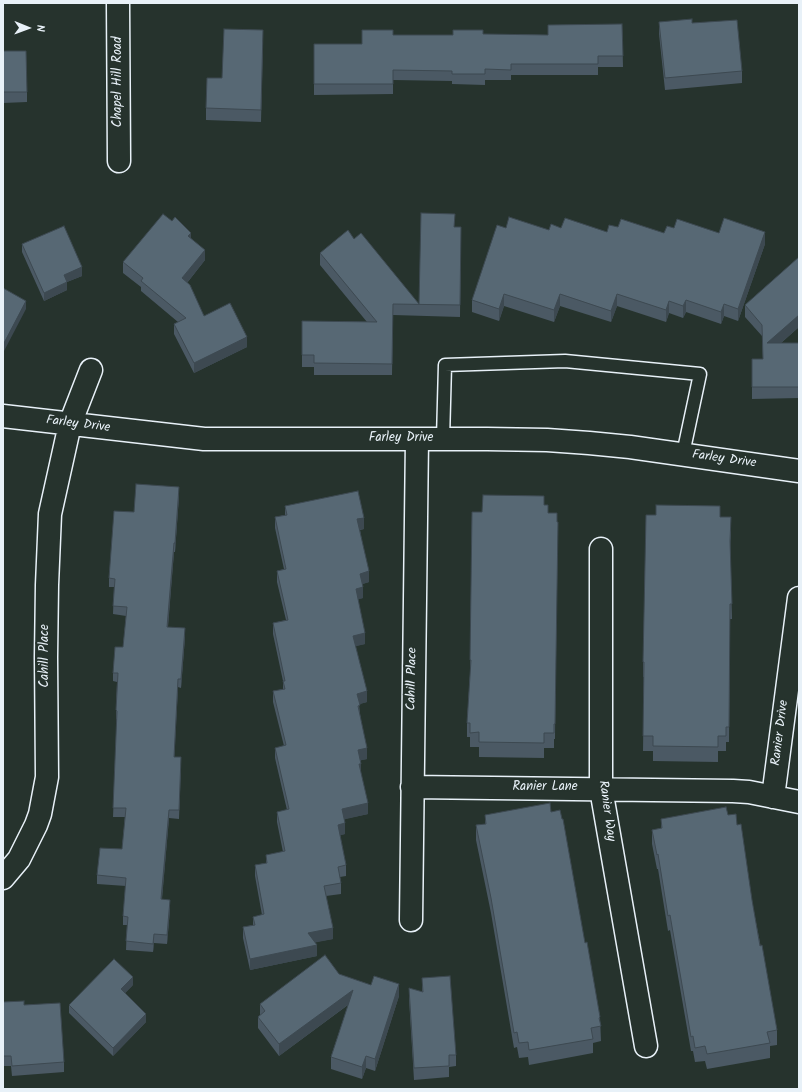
<!DOCTYPE html>
<style>
body{margin:0}
#map{position:relative;width:802px;height:1092px;overflow:hidden;background:#26332d;font-family:Kalam,sans-serif}
canvas{display:block}
.frame{position:absolute;inset:0;border:4px solid #e8f1f8;pointer-events:none}
.north{position:absolute;left:8px;top:8px;width:40px;height:40px;-webkit-text-stroke:3px #26332d;paint-order:stroke;rotate:91deg;font-size:11px;font-weight:700;line-height:16px;text-align:center;color:#e8f1f8}
.north::after{content:'';display:block;margin:auto;width:14px;height:18px;background:#e8f1f8;clip-path:polygon(50% 0,100% 100%,50% 72%,0 100%)}
</style>
<div id="map">
<canvas width="802" height="1092"></canvas>
<div class="frame"></div>
<div class="north">N</div>
</div>
<script>
const context = document.querySelector('canvas').getContext('2d');
context.lineJoin = 'round';
const shape = rows => new Path2D(rows.map(r => 'M' + r).join(''));
function stroke(path, color, width, dash) { context.strokeStyle = color; context.lineWidth = width; context.lineCap = dash ? 'butt' : 'round'; context.setLineDash(dash || []); context.stroke(path); }
function fillPath(path, color) { context.fillStyle = color; context.fill(path, 'evenodd'); }
function drawText(font, color, halo, rows, align = 'center') {
  context.font = font + ' Kalam,sans-serif'; context.lineWidth = 3.5; context.setLineDash([]); context.textBaseline = 'middle'; context.strokeStyle = halo; context.fillStyle = color; for (const [text, x, y, turn = 0] of rows) {
    context.save(); context.translate(x, y); context.rotate((+turn || 0) * Math.PI / 180); context.textAlign = isNaN(turn) ? turn : align; if (halo) context.strokeText(text, 0, 0); context.fillText(text, 0, 0); context.restore();
  }
}
const service = shape([
 [443,439,445,365,565,361,700,374,683,454]
]);
const minor = shape([
 [118,3,119,161],
 [3,416,204,439,487,439,547,440,589,443,630,447,799,471],
 [601,549,601,789,646,1046],
 [412,787,733,791,749,792,799,802],
 [773,797,799,598],
 [3,878,19,859,36,825,40,814,47,777,46,657,47,585,50,514,70,424,91,370],
 [411,920,417,439]
]);
stroke(service, '#e8f1f8', 15);
stroke(minor, '#e8f1f8', 25);
stroke(service, '#26332d', 12);
stroke(minor, '#26332d', 22);
fillPath(shape([
 [659,22,692,23,742,71,742,83,665,90,659,34],
 [622,24,623,67,598,67,598,75,511,75,511,80,485,80,485,85,452,84,452,81,393,80,393,94,314,95,314,44,362,44,393,35,453,35,483,34,548,35],
 [263,42,261,122,206,120,206,108,222,78],
 [3,51,27,92,27,102,3,103],
 [455,227,461,227,460,317,393,315,392,375,314,375,314,367,302,367,302,321,367,322,320,265,320,253,354,239,419,304],
 [618,227,664,233,674,228,719,233,765,244,738,321,724,316,721,324,686,312,683,318,669,313,666,322,617,306,611,322,560,306,554,322,504,306,499,321,472,312,472,300,506,228,549,230,561,228,607,232],
 [191,239,205,260,187,283,204,316,247,347,194,373,174,334,174,324,178,322,141,291,141,287,123,273,123,262],
 [22,244,82,276,67,282,67,290,44,301,22,252],
 [799,257,799,327,781,343,799,343,799,398,752,399,752,359,763,359,762,336,745,317,745,305],
 [179,496,175,552,174,552,168,627,185,637,181,688,178,687,174,757,181,766,179,819,169,818,162,899,170,909,167,944,154,943,153,952,126,950,127,925,123,925,123,916,126,886,97,884,97,875,122,849,125,817,113,817,117,719,116,719,116,710,117,682,113,681,113,673,123,647,126,616,113,614,114,587,109,587,109,578,134,512],
 [544,505,548,513,557,513,555,739,554,739,554,748,544,748,544,758,479,757,479,747,470,747,470,737,467,737,467,723,470,674,472,512,482,512],
 [285,506,364,529,360,530,369,582,362,584,363,598,358,599,365,644,355,646,367,702,359,704,360,714,367,759,361,760,361,774,368,814,344,819,345,834,340,835,346,865,346,876,340,877,341,883,341,894,326,896,333,939,315,942,317,956,250,970,243,938,243,927,253,925,253,917,262,915,255,876,255,865,266,863,266,855,283,852,277,822,277,812,287,810,275,758,275,748,284,746,273,702,273,691,283,689,283,681,273,634,273,623,286,620,277,582,277,571,284,569,275,528,275,517,285,515],
 [656,515,720,517,731,532,730,549,732,619,730,619,729,742,726,742,726,751,718,751,718,762,653,761,653,751,643,751,644,677,643,677,643,662],
 [551,812,585,943,600,1017,601,1041,593,1043,593,1053,529,1065,528,1057,519,1058,517,1047,514,1048,491,913,476,840,476,825,485,824,485,815],
 [728,815,737,825,777,1030,777,1045,770,1046,770,1058,707,1069,705,1061,695,1062,693,1051,691,1051,670,930,668,931,658,869,657,869,652,844,652,830,661,828,661,819],
 [339,974,399,996,375,1071,366,1068,362,1079,331,1069,331,1057,348,1005,279,1056,258,1028,258,1017,260,1015,260,1004],
 [422,978,456,1055,456,1066,449,1067,449,1077,414,1080,409,999,409,988,422,992],
 [133,985,125,993,146,1022,113,1056,69,1013,69,1005],
 [3,1002,24,1005,64,1062,64,1072,12,1076,11,1066,3,1066]
]), '#4b5964');
fillPath(shape([
 [765,232,765,244,738,321,738,309],
 [191,233,191,243,188,236],
 [205,250,205,260,182,289,182,278],
 [82,267,82,276,64,283,64,275],
 [67,282,67,290,44,301,44,293],
 [504,294,504,306,499,321,499,309],
 [560,294,560,306,554,322,554,310],
 [617,294,617,306,611,322,611,311],
 [686,300,686,312,683,318,683,306],
 [26,301,26,309,3,353,3,345],
 [669,301,669,313,666,322,666,310],
 [724,304,724,316,721,324,721,312],
 [799,315,799,327,767,355,767,343],
 [247,337,247,347,194,373,194,363],
 [179,487,179,496,175,552,175,543],
 [364,518,364,529,357,530,357,519],
 [174,543,174,552,167,635,167,627],
 [369,571,369,582,360,585,360,574],
 [363,587,363,598,356,600,356,589],
 [185,628,185,637,181,688,181,679],
 [365,633,365,644,353,647,353,636],
 [178,679,178,687,174,766,174,757],
 [367,691,367,702,357,705,357,694],
 [367,748,367,759,358,761,358,750],
 [359,764,361,764,361,775],
 [368,803,368,814,342,820,342,809],
 [169,810,169,818,161,908,161,899],
 [345,823,345,834,338,836,338,825],
 [170,900,170,909,167,944,167,935],
 [333,928,333,939,308,944,308,933],
 [154,934,154,943,153,952,153,944],
 [317,945,317,956,250,970,250,959],
 [133,977,133,985,121,997,121,989],
 [399,984,399,996,375,1071,375,1059],
 [353,990,353,1001,279,1056,279,1044],
 [146,1014,146,1022,113,1056,113,1048],
 [366,1056,366,1068,362,1079,362,1067]
]), '#3d4951');
const building = shape([
 [692,19,692,23,737,20,742,71,665,78,659,22,692,19],
 [622,24,623,56,598,56,598,64,511,64,511,70,485,69,485,74,452,74,452,71,393,70,393,84,314,84,314,44,362,44,362,30,393,30,393,35,453,35,453,30,483,30,483,34,548,35,548,25,622,24],
 [224,29,263,30,261,110,206,108,207,78,222,78,224,29],
 [3,51,26,51,27,92,3,92,3,51],
 [421,213,455,214,454,227,461,227,460,305,393,304,392,364,314,363,314,355,302,355,302,321,377,322,320,253,348,230,354,239,361,233,419,304,421,213],
 [163,214,172,221,175,217,191,233,188,236,205,250,182,278,190,285,204,316,230,303,247,337,194,363,174,324,186,318,141,281,143,278,123,262,163,214],
 [509,217,549,230,551,224,561,228,565,218,607,232,609,225,618,227,621,219,664,233,667,226,674,228,677,219,719,233,724,218,765,232,738,309,724,304,721,312,686,300,683,306,669,301,666,310,617,294,611,311,560,294,554,310,504,294,499,309,472,300,497,225,506,228,509,217],
 [64,226,82,267,64,275,67,282,44,293,22,244,64,226],
 [799,257,799,315,767,343,799,343,799,387,752,387,752,359,763,359,762,325,745,305,799,257],
 [3,288,26,301,3,345,3,288],
 [136,484,179,487,175,543,174,543,167,627,185,628,181,679,178,679,174,757,181,757,179,810,169,810,161,899,170,900,167,935,154,934,153,944,126,941,128,917,123,916,126,878,97,875,100,848,122,849,126,808,113,808,117,711,116,710,118,673,113,673,115,647,123,647,127,607,113,606,115,579,109,578,114,511,134,512,136,484],
 [358,491,364,518,357,519,369,571,360,574,363,587,356,589,365,633,353,636,367,691,357,694,360,705,358,706,367,748,358,750,361,764,359,764,368,803,342,809,345,823,338,825,346,865,338,867,341,883,324,886,333,928,308,933,317,945,250,959,243,927,255,925,253,917,264,914,255,865,267,863,266,855,285,851,277,812,289,809,275,748,286,745,273,691,285,689,283,681,285,681,273,623,288,620,277,571,286,569,275,517,287,515,285,506,358,491],
 [483,495,544,496,544,505,548,505,548,513,557,513,557,522,558,522,555,724,554,724,554,733,544,733,544,743,479,742,479,732,470,733,470,723,467,723,471,660,470,660,472,512,482,512,483,495],
 [656,505,720,506,720,517,731,517,730,541,732,604,730,604,729,727,726,727,726,736,718,736,718,747,653,746,653,736,643,736,644,662,643,662,646,515,656,515,656,505],
 [550,803,551,812,560,810,562,819,563,819,585,943,587,942,600,1017,599,1018,601,1026,591,1028,593,1039,529,1050,528,1042,519,1043,517,1032,514,1033,491,898,476,825,486,824,485,815,550,803],
 [726,807,728,815,736,814,737,825,741,824,752,900,760,946,762,945,777,1030,767,1032,770,1043,707,1054,705,1046,695,1048,693,1036,691,1037,670,915,668,916,658,854,657,855,652,830,662,828,661,819,726,807],
 [325,955,339,974,371,985,374,976,399,984,375,1059,366,1056,362,1067,331,1057,353,990,279,1044,258,1017,265,1011,260,1004,325,955],
 [114,959,133,977,121,989,146,1014,113,1048,69,1005,114,959],
 [450,976,456,1055,449,1055,449,1066,414,1068,409,988,423,992,422,978,450,976],
 [24,1001,24,1005,60,1003,64,1062,12,1066,11,1056,3,1056,3,1002,24,1001]
]);
fillPath(building, '#576874');
stroke(building, '#3d4951', 1);
drawText('13px', '#e8f1f8', '#26332d', [
 ["Chapel Hill Road",119,82,-90],
 ["Farley Drive",78,425,7],
 ["Farley Drive",401,439],
 ["Farley Drive",724,460,8],
 ["Cahill Place",46,656,-90],
 ["Cahill Place",413,679,-89],
 ["Ranier Drive",781,733,-83],
 ["Ranier Lane",545,788],
 ["Ranier Way",606,811,82]
]);
</script>
